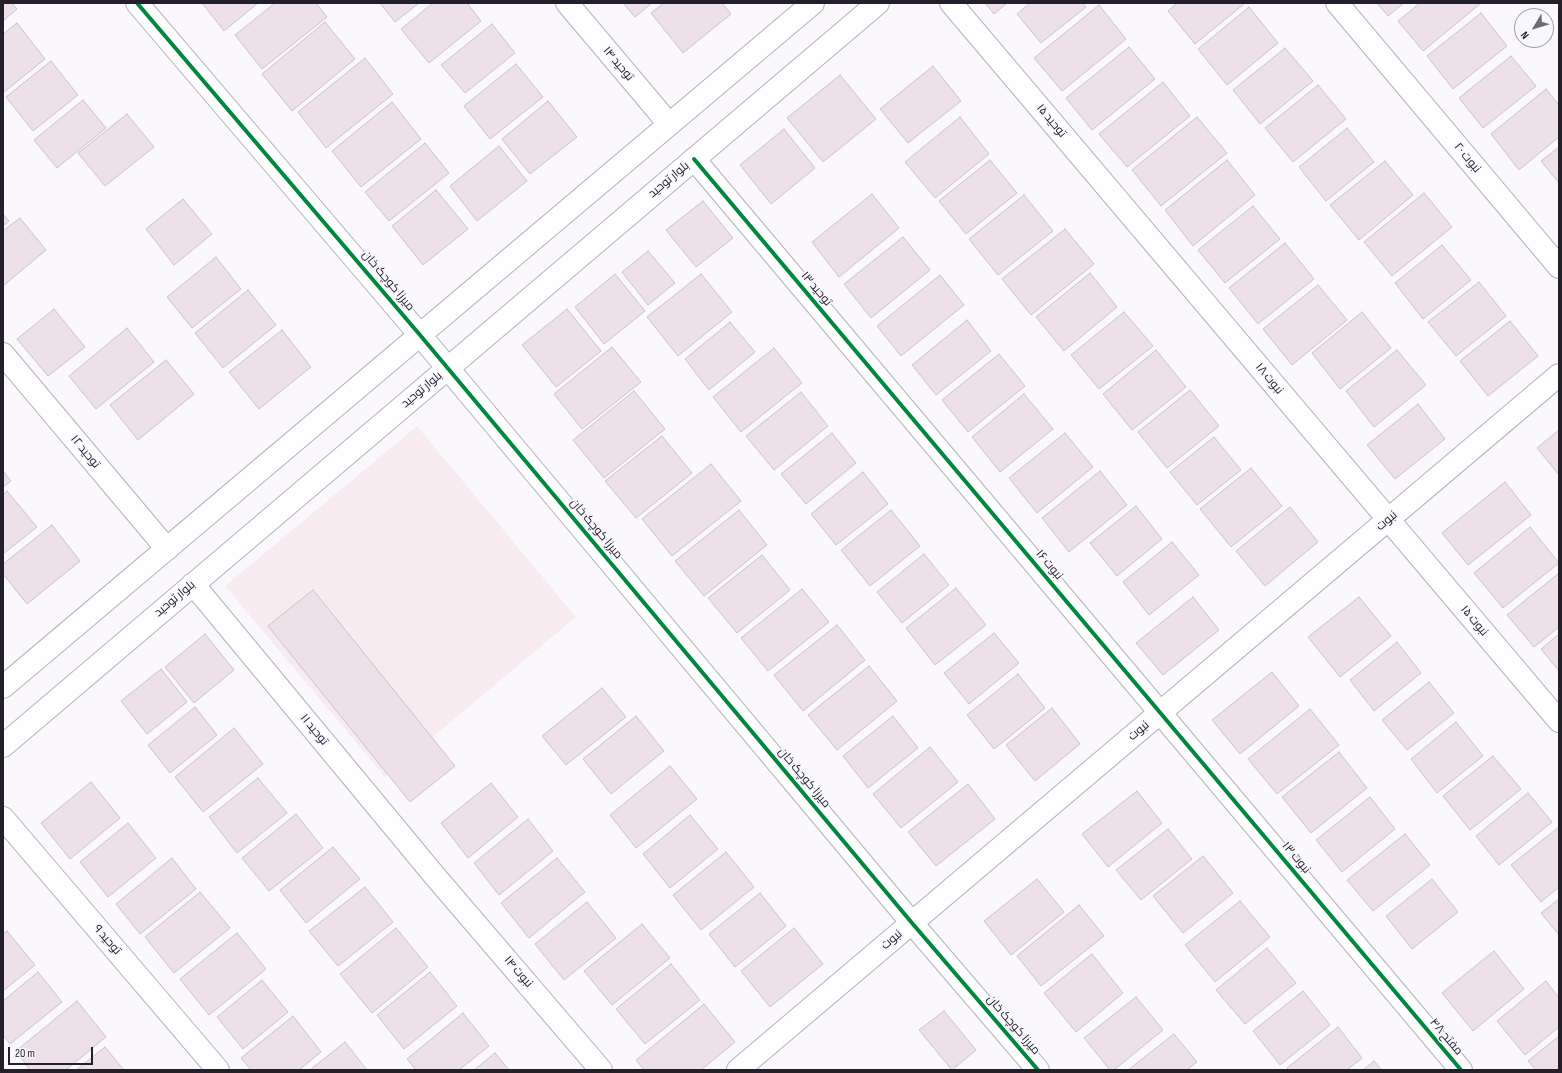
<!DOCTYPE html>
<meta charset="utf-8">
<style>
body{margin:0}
#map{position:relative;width:1562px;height:1073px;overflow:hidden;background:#faf8fd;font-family:"Sofia Sans Condensed",sans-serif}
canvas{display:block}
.frame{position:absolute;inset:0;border:4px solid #23202b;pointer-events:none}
.north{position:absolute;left:1514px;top:8px;width:40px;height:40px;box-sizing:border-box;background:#f9f7fe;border:1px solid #a3a1aa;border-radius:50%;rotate:232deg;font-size:11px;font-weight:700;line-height:16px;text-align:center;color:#23202b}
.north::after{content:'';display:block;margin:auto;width:14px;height:18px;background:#6e6c74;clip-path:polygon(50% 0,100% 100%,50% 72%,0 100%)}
.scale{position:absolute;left:8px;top:1047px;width:85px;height:18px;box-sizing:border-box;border:2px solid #23202b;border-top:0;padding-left:5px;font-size:12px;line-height:14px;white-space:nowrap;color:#23202b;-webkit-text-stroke:3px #f9f7fe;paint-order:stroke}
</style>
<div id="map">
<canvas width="1562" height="1073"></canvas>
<div class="frame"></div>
<div class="north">N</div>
<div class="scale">20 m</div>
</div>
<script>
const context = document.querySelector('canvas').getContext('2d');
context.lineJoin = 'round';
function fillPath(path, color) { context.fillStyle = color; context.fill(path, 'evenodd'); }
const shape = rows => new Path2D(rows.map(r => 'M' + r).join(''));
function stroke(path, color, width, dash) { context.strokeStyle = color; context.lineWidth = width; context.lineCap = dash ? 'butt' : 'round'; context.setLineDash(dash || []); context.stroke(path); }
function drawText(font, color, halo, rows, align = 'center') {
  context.font = font + ' "Sofia Sans Condensed",Cairo,sans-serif'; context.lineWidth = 3; context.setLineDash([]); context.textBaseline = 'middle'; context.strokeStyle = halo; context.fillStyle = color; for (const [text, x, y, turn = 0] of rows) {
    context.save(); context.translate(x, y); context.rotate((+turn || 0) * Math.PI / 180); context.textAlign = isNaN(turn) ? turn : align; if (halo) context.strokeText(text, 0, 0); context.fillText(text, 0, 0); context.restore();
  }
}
fillPath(shape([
 [417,426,576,617,385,777,225,586]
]), '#f8ebf0');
const building = shape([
 [3,3,12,3,17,9,3,21,3,3],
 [202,3,258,3,224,31,202,3],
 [275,3,316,3,327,17,262,69,235,35,275,3],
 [380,3,419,3,395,22,380,3],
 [433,3,467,3,481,21,429,63,401,29,433,3],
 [623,3,652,3,635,17,623,3],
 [664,3,722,3,731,14,683,53,651,13,664,3],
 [985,3,1007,3,994,14,985,3],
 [1030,3,1083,3,1086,7,1041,43,1017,14,1030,3],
 [1177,3,1243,3,1244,4,1195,44,1168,11,1177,3],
 [1377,3,1404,3,1388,16,1377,3],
 [1420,3,1479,3,1480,4,1423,51,1398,21,1420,3],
 [1099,5,1126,39,1062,91,1034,58,1099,5],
 [1249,7,1278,43,1227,85,1198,49,1249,7],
 [1481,13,1507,46,1453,89,1427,56,1481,13],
 [325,22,355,59,292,111,262,74,325,22],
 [17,23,45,59,3,93,3,34,17,23],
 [492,24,515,53,465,93,441,65,492,24],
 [1129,47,1155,79,1092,130,1066,98,1129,47],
 [1285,48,1313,81,1260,124,1233,90,1285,48],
 [1511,56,1536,86,1483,128,1459,98,1511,56],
 [365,58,393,94,326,148,298,112,365,58],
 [51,61,78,95,33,131,6,97,51,61],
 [516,64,543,97,490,139,464,106,516,64],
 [933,66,961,101,908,143,880,109,933,66],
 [840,75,876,119,823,162,787,118,840,75],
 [1163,82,1190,116,1127,167,1099,134,1163,82],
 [1318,85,1346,119,1293,162,1265,128,1318,85],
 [1546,89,1559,105,1559,137,1519,170,1491,134,1546,89],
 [83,100,106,128,57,168,34,140,83,100],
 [548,101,577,137,530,174,502,139,548,101],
 [392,102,421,139,361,187,332,151,392,102],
 [127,114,154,147,105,186,78,153,127,114],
 [960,117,989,154,935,198,905,162,960,117],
 [1197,117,1227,153,1161,206,1132,170,1197,117],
 [1347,128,1374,162,1326,201,1299,167,1347,128],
 [784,129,815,168,771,204,740,165,784,129],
 [425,143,449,173,389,221,365,192,425,143],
 [499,146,527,181,477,221,450,186,499,146],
 [1559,147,1559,183,1541,161,1559,147],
 [990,160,1017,193,966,234,939,201,990,160],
 [1227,160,1255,195,1193,246,1165,210,1227,160],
 [1385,161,1413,195,1359,240,1330,205,1385,161],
 [436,190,468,229,423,265,392,226,436,190],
 [1424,193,1452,227,1392,276,1364,242,1424,193],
 [872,194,899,228,839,277,812,242,872,194],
 [1024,195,1053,231,998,275,969,239,1024,195],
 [183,199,212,234,174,265,146,229,183,199],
 [703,201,733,238,696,267,666,230,703,201],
 [1253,206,1280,239,1225,283,1198,250,1253,206],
 [3,214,9,221,3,226,3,214],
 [20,218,46,250,3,286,3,231,20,218],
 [1065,229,1094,264,1031,315,1002,279,1065,229],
 [903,237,930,270,871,318,844,284,903,237],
 [1285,243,1314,279,1258,324,1229,288,1285,243],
 [1442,245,1471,280,1423,319,1395,283,1442,245],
 [648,251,675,283,648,305,622,272,648,251],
 [216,257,241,289,192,328,167,297,216,257],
 [1090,273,1117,307,1064,351,1036,317,1090,273],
 [615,274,645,311,604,344,575,307,615,274],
 [701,274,732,312,678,356,647,317,701,274],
 [940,275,964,305,901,356,877,326,940,275],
 [1479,282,1506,316,1456,356,1428,322,1479,282],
 [1318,285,1347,320,1292,365,1263,329,1318,285],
 [248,290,276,325,223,368,195,333,248,290],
 [54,309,85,347,48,376,17,339,54,309],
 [567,309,601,351,556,387,522,345,567,309],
 [1124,312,1153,346,1099,389,1071,355,1124,312],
 [1362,312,1391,348,1340,389,1312,353,1362,312],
 [967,320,991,351,936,395,912,365,967,320],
 [1510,321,1538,356,1488,396,1460,361,1510,321],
 [730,322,755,352,709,390,685,359,730,322],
 [127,328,154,362,96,409,69,376,127,328],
 [282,330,311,367,259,409,229,372,282,330],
 [612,347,641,382,582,429,554,394,612,347],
 [774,348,802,383,741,432,713,397,774,348],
 [1156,350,1186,387,1132,430,1103,394,1156,350],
 [1397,350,1426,385,1374,427,1346,391,1397,350],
 [999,354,1025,386,968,432,942,400,999,354],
 [166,360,194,394,138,440,110,405,166,360],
 [1190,390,1219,426,1167,468,1138,432,1190,390],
 [634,391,665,429,604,478,573,440,634,391],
 [801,392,828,426,774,470,746,436,801,392],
 [1024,394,1053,429,1000,472,972,437,1024,394],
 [1418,404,1445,439,1395,479,1367,445,1418,404],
 [1559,430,1559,475,1537,448,1559,430],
 [832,433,856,463,806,504,781,474,832,433],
 [1065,433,1093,467,1037,513,1009,478,1065,433],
 [662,436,692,473,636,518,605,481,662,436],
 [1214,437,1241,470,1197,505,1170,472,1214,437],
 [711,464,741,501,672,556,642,519,711,464],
 [1251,468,1282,506,1231,547,1200,509,1251,468],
 [3,471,11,481,3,487,3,471],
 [1100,471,1127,505,1069,552,1042,518,1100,471],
 [863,472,888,504,836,545,811,514,863,472],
 [1505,482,1531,515,1468,565,1442,533,1505,482],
 [7,491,37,527,3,554,3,495,7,491],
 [1136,506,1162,539,1117,576,1090,543,1136,506],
 [1290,507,1318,542,1265,586,1236,551,1290,507],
 [739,510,767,545,704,596,675,561,739,510],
 [891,510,920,546,870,586,841,550,891,510],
 [52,525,80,561,27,604,3,574,3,564,52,525],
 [1530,527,1559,563,1503,608,1474,573,1530,527],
 [1172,542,1199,575,1149,615,1123,582,1172,542],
 [924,554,949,585,902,623,877,592,924,554],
 [762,555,790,590,737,633,708,598,762,555],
 [1559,573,1559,627,1534,647,1507,615,1559,573],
 [956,588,986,625,935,665,906,628,956,588],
 [802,589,829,622,768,671,741,638,802,589],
 [313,590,455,766,410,802,268,626,313,590],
 [1193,597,1219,630,1163,675,1136,643,1193,597],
 [1359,597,1391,636,1340,677,1308,637,1359,597],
 [837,625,865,660,803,711,774,675,837,625],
 [994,633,1019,663,969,704,944,673,994,633],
 [205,634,234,670,194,703,165,667,205,634],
 [1559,634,1559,671,1541,649,1559,634],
 [1397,642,1421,673,1374,711,1350,680,1397,642],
 [869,666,897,701,837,750,808,715,869,666],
 [161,669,187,702,147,734,121,701,161,669],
 [1272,672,1299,706,1240,754,1212,720,1272,672],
 [1018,674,1045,708,994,749,967,715,1018,674],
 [1429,682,1454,713,1407,750,1382,720,1429,682],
 [602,688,626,717,566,765,542,736,602,688],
 [195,707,217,735,170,773,148,745,195,707],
 [1052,708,1080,744,1035,781,1006,745,1052,708],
 [1310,709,1339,745,1277,794,1248,759,1310,709],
 [636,716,664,751,611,794,583,759,636,716],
 [893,716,918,748,868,788,843,756,893,716],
 [1456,722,1483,756,1437,793,1411,759,1456,722],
 [234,728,263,764,203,812,175,777,234,728],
 [930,747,958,782,901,828,873,794,930,747],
 [1339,752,1367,788,1311,833,1282,797,1339,752],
 [1493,756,1521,789,1470,830,1443,796,1493,756],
 [670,766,697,799,636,848,610,815,670,766],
 [258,778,287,813,237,853,209,817,258,778],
 [91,782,120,818,70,859,41,823,91,782],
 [491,783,518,817,468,858,441,823,491,783],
 [968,784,995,819,936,866,908,832,968,784],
 [1137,791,1162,823,1108,867,1082,834,1137,791],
 [1528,793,1552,822,1499,865,1476,836,1528,793],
 [1370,797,1395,829,1342,872,1316,840,1370,797],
 [296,814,323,848,269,891,242,858,296,814],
 [690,815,718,849,670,888,643,854,690,815],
 [528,819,553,851,499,895,474,863,528,819],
 [128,823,156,858,108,897,80,862,128,823],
 [1559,827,1559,887,1541,902,1511,865,1559,827],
 [1168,829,1192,859,1141,900,1116,870,1168,829],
 [1405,834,1430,865,1373,911,1347,880,1405,834],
 [333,847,360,879,306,923,280,890,333,847],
 [726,852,754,887,701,930,673,895,726,852],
 [1203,856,1233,893,1183,933,1153,896,1203,856],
 [172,858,196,889,140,934,116,904,172,858],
 [557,858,585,892,529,938,501,903,557,858],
 [1037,879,1064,912,1011,955,984,921,1037,879],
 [1432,879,1458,912,1412,949,1386,916,1432,879],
 [365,887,393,922,338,966,309,931,365,887],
 [200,892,230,928,174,973,145,937,200,892],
 [760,893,786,926,735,967,709,934,760,893],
 [1559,899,1559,935,1541,913,1559,899],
 [1240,901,1270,937,1215,982,1185,945,1240,901],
 [587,902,616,938,564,980,535,944,587,902],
 [1079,905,1104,936,1041,986,1017,956,1079,905],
 [642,924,670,958,612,1005,584,971,642,924],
 [396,928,428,967,372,1013,340,974,396,928],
 [794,928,823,964,770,1007,741,971,794,928],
 [7,931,35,965,3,991,3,934,7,931],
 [237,933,266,969,209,1015,180,979,237,933],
 [1267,948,1296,983,1245,1024,1216,990,1267,948],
 [1494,951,1524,989,1473,1031,1442,993,1494,951],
 [1092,954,1123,993,1076,1032,1044,993,1092,954],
 [671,964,700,1000,645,1044,616,1009,671,964],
 [38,972,62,1002,10,1044,3,1035,3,1001,38,972],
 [430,972,457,1006,404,1049,377,1015,430,972],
 [262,980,288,1012,243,1049,217,1017,262,980],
 [1546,981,1559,998,1559,1027,1525,1055,1497,1021,1546,981],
 [1303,991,1330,1025,1280,1065,1253,1031,1303,991],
 [1136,997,1163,1030,1114,1070,1110,1070,1084,1038,1136,997],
 [77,1001,106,1037,66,1070,30,1070,16,1051,77,1001],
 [704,1004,735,1042,701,1070,644,1070,636,1060,704,1004],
 [944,1011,976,1050,952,1070,919,1030,944,1011],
 [463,1013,489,1046,459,1070,416,1070,407,1059,463,1013],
 [293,1016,321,1052,299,1070,251,1070,241,1058,293,1016],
 [1338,1027,1362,1058,1347,1070,1289,1070,1287,1068,1338,1027],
 [1174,1034,1197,1062,1187,1070,1128,1070,1174,1034],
 [1559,1036,1559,1070,1536,1070,1528,1061,1559,1036],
 [345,1042,367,1070,310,1070,345,1042],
 [105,1047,124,1070,76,1070,105,1047],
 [495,1053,509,1070,474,1070,495,1053],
 [1374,1061,1382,1070,1363,1070,1374,1061]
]);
fillPath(building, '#ede0e8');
stroke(building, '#cbc3c8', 1);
const minor = shape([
 [567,3,669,124],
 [951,3,1559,721],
 [1337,3,1559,267],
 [694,159,1461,1070],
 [3,354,167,549],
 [193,584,434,875,601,1070],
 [3,818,218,1070]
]);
const tertiary = shape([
 [137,3,420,335,912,923,1038,1070],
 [3,687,813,3],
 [3,746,878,3],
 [738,1070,1559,375]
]);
stroke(minor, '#b4b2b9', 24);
stroke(tertiary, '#b4b2b9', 24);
stroke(minor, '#fefeff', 22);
stroke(tertiary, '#fefeff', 22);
stroke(shape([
 [137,3,420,335,912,923,1038,1070],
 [694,159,1461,1070]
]), '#00873e', 4);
drawText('12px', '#23202b', '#f9f7fe', [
 ["توحید ۱۴",618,64,50],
 ["توحید ۱۵",1051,121,50],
 ["نبوت ۲۰",1467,158,50],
 ["بلوار توحید",669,180,-40],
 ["میرزا کوچک خان",388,281,50],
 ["توحید ۱۳",816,289,50],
 ["نبوت ۱۸",1269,379,50],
 ["بلوار توحید",422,390,-40],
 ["توحید ۱۲",85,452,50],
 ["نبوت",1387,521,-40],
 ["میرزا کوچک خان",596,529,50],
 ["نبوت ۱۶",1049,565,50],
 ["بلوار توحید",175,599,-40],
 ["نبوت ۱۵",1474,621,50],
 ["توحید ۱۱",314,730,50],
 ["نبوت",1139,731,-40],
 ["میرزا کوچک خان",804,778,50],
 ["نبوت ۱۳",1296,858,50],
 ["توحید ۹",107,940,49],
 ["نبوت",892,940,-40],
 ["نبوت ۱۴",518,972,49],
 ["میرزا کوچک خان",1013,1025,49],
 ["مفتح ۴۸",1446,1037,50]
]);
</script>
